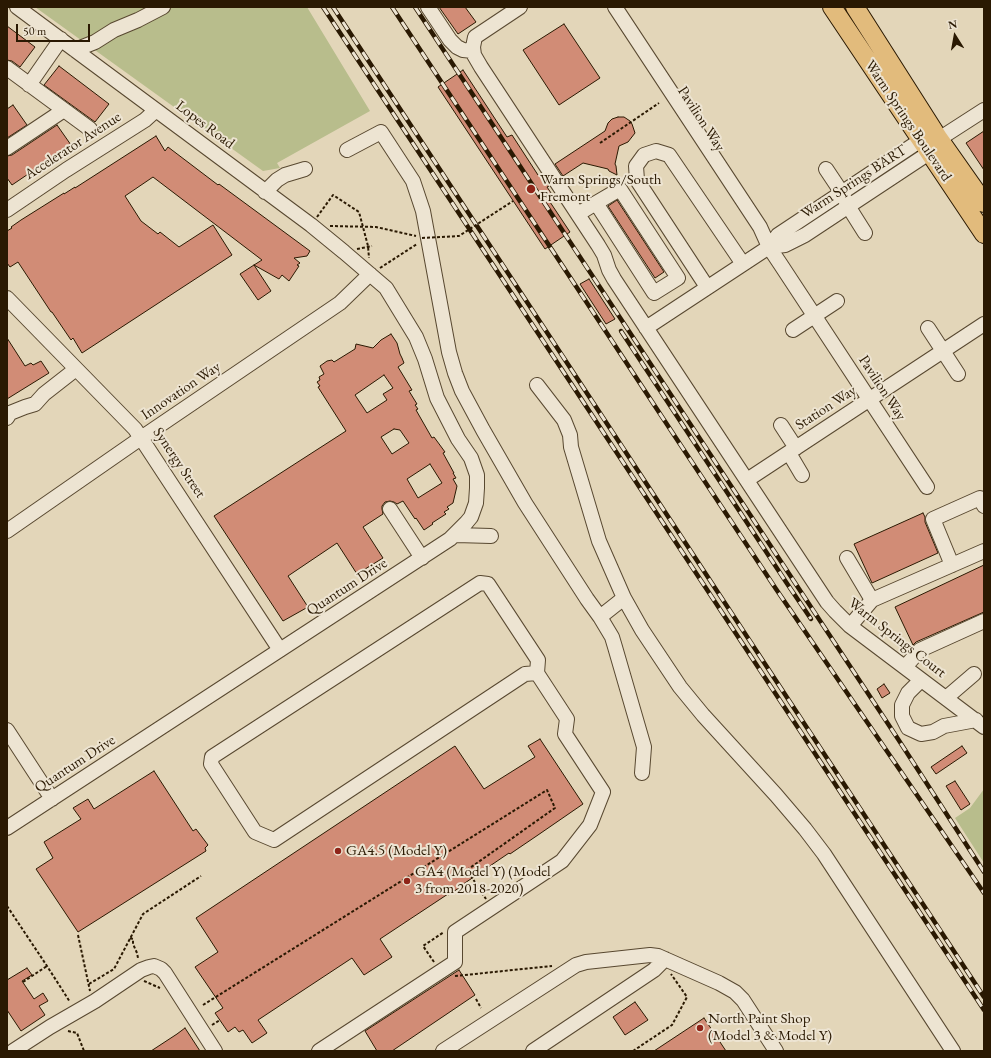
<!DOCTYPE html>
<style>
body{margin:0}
#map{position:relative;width:991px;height:1058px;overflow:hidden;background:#e3d6b9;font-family:"EB Garamond",serif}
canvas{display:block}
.frame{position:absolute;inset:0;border:8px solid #2a1902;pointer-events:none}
.north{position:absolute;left:935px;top:16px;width:40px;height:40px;-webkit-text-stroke:3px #ede4d2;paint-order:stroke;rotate:349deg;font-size:11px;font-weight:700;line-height:16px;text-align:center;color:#2a1902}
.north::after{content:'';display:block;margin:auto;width:14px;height:18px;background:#2a1902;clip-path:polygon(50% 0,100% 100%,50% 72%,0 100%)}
.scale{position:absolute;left:16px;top:24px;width:74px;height:18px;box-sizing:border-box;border:2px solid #2a1902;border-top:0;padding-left:5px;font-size:12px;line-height:14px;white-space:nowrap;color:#2a1902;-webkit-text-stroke:3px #ede4d2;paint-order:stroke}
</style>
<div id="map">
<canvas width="991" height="1058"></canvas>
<div class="frame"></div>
<div class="north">N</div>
<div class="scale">50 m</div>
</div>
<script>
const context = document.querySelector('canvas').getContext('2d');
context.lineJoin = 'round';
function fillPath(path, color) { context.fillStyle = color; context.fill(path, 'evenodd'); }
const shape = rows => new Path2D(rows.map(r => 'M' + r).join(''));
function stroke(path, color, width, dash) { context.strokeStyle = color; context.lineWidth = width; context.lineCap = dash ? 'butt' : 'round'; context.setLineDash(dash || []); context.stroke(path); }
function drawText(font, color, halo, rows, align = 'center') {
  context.font = font + ' "EB Garamond",serif'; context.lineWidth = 4; context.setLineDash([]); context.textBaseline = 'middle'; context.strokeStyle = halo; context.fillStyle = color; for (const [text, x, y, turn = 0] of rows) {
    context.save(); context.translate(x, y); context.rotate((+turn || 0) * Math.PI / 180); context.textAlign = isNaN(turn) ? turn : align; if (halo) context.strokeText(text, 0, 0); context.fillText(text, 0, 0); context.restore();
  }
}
fillPath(shape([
 [35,7,307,7,370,111,277,163,280,168,263,171],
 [984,789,984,863,955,818,970,808]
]), '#b8bd8c');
const building = shape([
 [439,7,465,7,476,22,458,34,439,7],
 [564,24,600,78,559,105,523,50,564,24],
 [7,26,35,47,20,67,12,61,7,60,7,26],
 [59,66,109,104,95,122,44,85,59,66],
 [463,70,507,137,512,135,538,175,541,173,549,186,547,187,551,193,546,196,570,232,545,249,438,87,463,70],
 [13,105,27,125,7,138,7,109,13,105],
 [618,117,624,117,630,121,632,124,635,133,628,142,619,146,615,164,616,166,617,175,609,171,608,169,583,163,563,176,555,164,605,131,608,123,612,119,618,117],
 [57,125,71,145,12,185,7,178,7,156,12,155,57,125],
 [984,131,984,170,966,143,984,131],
 [156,136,165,151,168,147,218,185,219,184,310,251,307,256,294,258,300,263,297,265,299,266,289,281,282,275,279,279,254,265,262,260,153,177,125,196,141,221,158,234,160,232,179,247,213,225,232,255,82,353,73,338,71,340,52,312,51,312,18,262,10,267,7,263,7,231,12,228,11,227,21,220,64,193,64,194,75,187,75,188,156,136],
 [617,200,664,272,655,278,608,206,617,200],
 [254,265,271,291,258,300,240,274,254,265],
 [589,279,615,319,606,324,580,284,589,279],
 [391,334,397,343,400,354,402,358,404,363,398,367,412,390,409,391,417,404,415,405,418,409,416,410,432,438,434,437,445,452,443,453,454,473,453,473,456,478,453,479,457,486,453,503,447,507,449,509,444,512,446,514,432,523,433,524,424,530,416,518,415,519,403,501,397,504,394,502,390,501,385,502,382,506,382,509,383,514,363,527,383,558,357,574,337,543,288,576,308,607,283,621,214,516,346,431,318,387,320,386,317,382,320,380,319,377,324,374,320,366,327,361,332,360,334,362,355,349,356,344,373,348,381,340,391,334],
 [384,375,393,388,383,394,387,400,367,413,355,395,384,375],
 [394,429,400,430,409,443,392,454,381,437,394,429],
 [430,464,442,483,418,498,407,479,430,464],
 [7,338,25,366,31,363,33,365,41,361,49,373,7,399,7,338],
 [923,513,925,517,925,522,938,553,872,583,854,544,923,513],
 [984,565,984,612,916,642,913,645,895,607,984,565],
 [884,684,890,693,882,698,877,689,884,684],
 [540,739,583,804,538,835,510,854,509,853,459,887,459,888,448,895,448,894,380,939,392,957,364,975,352,958,258,1020,267,1033,252,1043,243,1030,239,1032,235,1027,228,1032,215,1013,223,1008,195,967,218,952,196,918,455,746,484,789,535,757,528,746,540,739],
 [962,746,967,753,936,774,931,767,962,746],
 [154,771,193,831,196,829,208,845,205,848,206,851,78,932,36,869,53,858,44,842,81,819,73,808,88,799,94,809,154,771],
 [955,781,970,804,961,810,946,786,955,781],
 [27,968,32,975,22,981,34,999,43,993,48,1001,39,1006,45,1015,21,1031,7,1010,7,980,27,968],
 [459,970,475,995,392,1051,377,1051,365,1031,459,970],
 [635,1002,648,1020,625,1035,613,1017,635,1002],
 [704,1018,726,1051,654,1051,704,1018],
 [185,1028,200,1051,151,1051,177,1034,185,1028]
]);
fillPath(building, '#d18c76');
stroke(building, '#2a1902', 1);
const minor = shape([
 [428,7,450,40,457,47,463,50,473,51],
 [520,7,475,37,473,47,474,55,481,67,598,245,604,255,609,270,614,279,827,602,835,611,850,626,984,727],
 [615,7,760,227,769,247,781,265,927,487],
 [75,50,95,42,114,30,138,20,163,7],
 [7,68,90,129],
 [29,85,61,39],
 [7,148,64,110],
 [347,150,381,132,413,181,423,211,449,352,455,373,462,391,483,430,525,503,587,599,600,617,612,637,615,647,644,747,642,773],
 [826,169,842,193,848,206,865,233],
 [265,192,277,180,285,175,305,169],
 [7,210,66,170,145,120,156,110],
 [578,214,596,203,620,189,678,278,654,293,596,203],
 [769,247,785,245,805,235,929,153,939,139,984,110],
 [707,287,637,180,636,166,644,155,656,151,669,155,743,264],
 [7,298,135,429,141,438,280,650],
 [646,328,769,247,778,235,921,140,931,139],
 [928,328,958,374],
 [793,330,837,301],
 [537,385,564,420,570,435,571,447,599,541,624,598,642,630,680,687,703,715,776,795,805,829,824,854,953,1051],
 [7,418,10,413,25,407,35,404,44,394,76,369],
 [781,425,796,448],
 [789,453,802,475],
 [747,480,984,324],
 [390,509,422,558],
 [7,531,141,438,340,303,370,274],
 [456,535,491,536],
 [847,558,872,600,850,626],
 [952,565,933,519,980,498,984,506],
 [872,600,984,551],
 [600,617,624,598],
 [905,667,920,650,984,621],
 [921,680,908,693,902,705,902,716,908,728,921,734,933,732,944,726,976,720],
 [946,698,974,674],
 [7,730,52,799],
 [7,828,450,539,466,523,471,517,476,503,477,488,477,475,471,458,458,439,437,398,425,359,416,337,386,288,344,252,311,225,17,7],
 [13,1051,50,1027,95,1001,141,970,149,967,154,966,161,969,165,973,215,1051],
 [319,1051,455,962,455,932,562,861,590,825,603,792,565,734,567,719,537,673,538,660,488,584,480,583,212,757,211,764,255,832,274,840,525,674,537,673],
 [443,1051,576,965,586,962,650,955,658,956,719,983,735,992,743,1000,776,1051],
 [533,1051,654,970,665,959]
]);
const major = shape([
 [832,7,984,234],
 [855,7,939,139,984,203]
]);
stroke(minor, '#584830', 16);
stroke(major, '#2a1902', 20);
stroke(shape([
 [600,143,659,103],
 [317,217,333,195,359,212,368,246,369,258],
 [330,226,376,227,416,236],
 [357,249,372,246],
 [380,268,417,244],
 [7,906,47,966,70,1002],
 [78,935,90,991],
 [130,938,133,939,133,944,137,953,138,958],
 [434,962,423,946,444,932],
 [455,976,552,966],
 [144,981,160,988],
 [23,982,47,966],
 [89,984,114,969,143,914,201,876],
 [476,999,481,1008],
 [203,1005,547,790,555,808,467,870,486,899],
 [212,1025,220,1020],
 [68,1031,77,1033,84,1051],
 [633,1051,672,1025,687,997,671,974]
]), '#2a1902', 2, [3, 2]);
stroke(minor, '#ede4d2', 14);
stroke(major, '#e2bb7c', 18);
const rail = shape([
 [323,7,984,1010],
 [333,7,984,997],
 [392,7,674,435,776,589,984,893],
 [415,7,873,701,898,739,984,872],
 [621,331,786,582,811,619]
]);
stroke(rail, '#2a1902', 4.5);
stroke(rail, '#ede4d2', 3, [9]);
stroke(shape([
 [422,238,459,236,513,201]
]), '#2a1902', 2, [3, 2]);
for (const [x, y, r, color] of [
 [531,189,5,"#8f2418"],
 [338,851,4,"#8f2418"],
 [407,881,4,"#8f2418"],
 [700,1028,4,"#8f2418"]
]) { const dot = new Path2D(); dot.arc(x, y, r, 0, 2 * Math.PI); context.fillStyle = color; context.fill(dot); stroke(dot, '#ede4d2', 1.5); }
drawText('15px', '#2a1902', '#ede4d2', [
 ["Pavilion Way",701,119,57],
 ["Warm Springs Boulevard",908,121,56],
 ["Lopes Road",205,125,37],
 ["Accelerator Avenue",73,146,-33],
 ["Warm Springs BART",854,182,-33],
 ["Pavilion Way",882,388,57],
 ["Innovation Way",181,391,-34],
 ["Station Way",826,408,-33],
 ["Synergy Street",179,463,56],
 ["Quantum Drive",347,587,-33],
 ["Warm Springs Court",897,638,38],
 ["Quantum Drive",75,764,-33]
]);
drawText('15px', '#2a1902', '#ede4d2', [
 ["Warm Springs/South",540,180],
 ["Fremont",540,197],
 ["GA4.5 (Model Y)",346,851],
 ["GA4 (Model Y) (Model",415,872],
 ["3 from 2018-2020)",415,889],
 ["North Paint Shop",708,1019],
 ["(Model 3 & Model Y)",708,1036]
], 'left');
</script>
